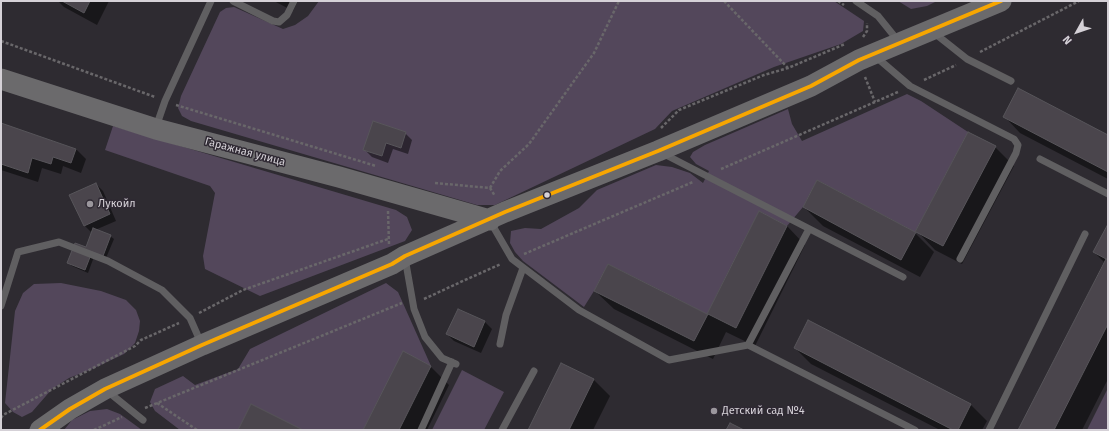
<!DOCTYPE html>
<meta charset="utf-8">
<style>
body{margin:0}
#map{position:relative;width:1109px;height:431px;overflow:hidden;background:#2e2b31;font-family:"Fira Sans",sans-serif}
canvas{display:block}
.frame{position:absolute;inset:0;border:2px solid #d5d1d7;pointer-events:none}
.north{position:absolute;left:1057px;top:12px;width:40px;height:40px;-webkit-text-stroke:3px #2f2933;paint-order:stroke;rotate:230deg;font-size:11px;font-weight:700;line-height:16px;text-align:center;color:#d5d1d7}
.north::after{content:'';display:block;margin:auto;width:14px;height:18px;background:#d5d1d7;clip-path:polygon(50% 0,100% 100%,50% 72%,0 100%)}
</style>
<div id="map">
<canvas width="1109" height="431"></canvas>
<div class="frame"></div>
<div class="north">N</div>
</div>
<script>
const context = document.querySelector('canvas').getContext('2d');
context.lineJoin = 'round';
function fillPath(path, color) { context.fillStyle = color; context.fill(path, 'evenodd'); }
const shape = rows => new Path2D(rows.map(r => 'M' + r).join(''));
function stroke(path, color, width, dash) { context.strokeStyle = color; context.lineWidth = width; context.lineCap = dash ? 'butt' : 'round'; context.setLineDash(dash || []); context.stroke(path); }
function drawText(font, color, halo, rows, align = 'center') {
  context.font = font + ' "Fira Sans",sans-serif'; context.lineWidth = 3; context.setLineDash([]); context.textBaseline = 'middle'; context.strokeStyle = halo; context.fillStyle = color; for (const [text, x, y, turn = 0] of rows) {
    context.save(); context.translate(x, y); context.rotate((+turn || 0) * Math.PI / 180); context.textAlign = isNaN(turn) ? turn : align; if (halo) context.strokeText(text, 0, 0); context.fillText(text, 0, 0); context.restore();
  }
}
fillPath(shape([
 [319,1,834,1,864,21,863,31,841,44,774,67,672,111,655,129,495,205,477,205,191,121,182,116,178,108,181,96,220,12,226,8,234,7,283,29,295,25,308,16],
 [898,1,937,1,927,6,911,9],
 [907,94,921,101,968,132,915,232,817,180,803,207,787,226,759,211,707,314,608,264,594,291,584,307,523,261,515,252,510,243,511,231,525,228,541,229,579,208,597,190,656,165,672,167,690,173,703,183,709,171,696,164,690,157,693,152,705,145,788,109,792,124,802,141],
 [113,126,396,210,407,217,412,230,405,241,260,296,205,269,203,256,215,193,210,186,105,150],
 [61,283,101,291,126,300,136,310,140,321,139,331,135,343,124,354,92,369,69,378,52,389,32,412,22,417,13,412,5,403,15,311,23,293,34,284],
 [386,283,398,292,431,366,403,352,363,430,303,430,251,404,238,430,180,430,155,411,150,402,155,389,183,376,195,385,238,369,250,349],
 [462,370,504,392,484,430,432,430],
 [1108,388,1108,430,1087,430],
 [107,409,120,414,142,430,64,430,72,420,90,411]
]), '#53475b');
fillPath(shape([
 [58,1,109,1,97,25,64,7],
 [274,1,298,1,293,11],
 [1004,116,1108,136,1108,179,1020,133],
 [1,125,76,149,86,159,81,173,63,166,61,174,42,168,38,182,1,170],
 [405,133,412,140,408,154,393,149,388,163,372,157,365,150],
 [995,147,1014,166,962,264,935,250,917,231],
 [96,184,103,191,116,221,95,230,110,236,114,239,106,258,95,254,88,273,72,266,68,263,87,248,93,231,91,232,84,225],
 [804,207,915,233,934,252,920,277,823,226],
 [759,213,787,226,805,245,755,346,726,332,713,359,614,309,595,291,608,265,708,315],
 [1108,226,1108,379,1082,430,1019,430,1104,262,1094,252],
 [458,310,485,322,492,329,481,353,454,341,447,334],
 [795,348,970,404,987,421,982,430,940,430,811,364],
 [561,364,594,380,610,396,593,430,529,430],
 [431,367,449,385,427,430,364,430]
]), '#0007');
const building = shape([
 [62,1,90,1,84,13,62,1],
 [1018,88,1108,135,1108,172,1003,117,1018,88],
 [373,121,406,132,401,148,386,143,382,156,363,150,373,121],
 [1,123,76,149,71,163,53,157,51,164,32,158,28,173,1,164,1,123],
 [968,132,996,146,943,246,916,232,901,260,803,207,817,180,915,232,968,132],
 [96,183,110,214,84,226,69,195,96,183],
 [759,211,787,226,736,328,708,314,694,341,594,291,608,264,707,314,759,211],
 [1108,224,1108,260,1093,252,1108,224],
 [93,228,111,235,103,256,92,252,85,270,67,263,75,243,86,247,93,228],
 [1106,259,1108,260,1108,324,1054,430,1018,430,1106,259],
 [458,309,485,321,474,347,446,334,458,309],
 [808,320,971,404,958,430,953,430,794,348,808,320],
 [403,351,431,366,399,430,363,430,403,351],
 [561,363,594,379,569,430,528,430,561,363],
 [251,404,303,430,238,430,251,404],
 [730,423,744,430,726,430,730,423]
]);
fillPath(building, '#4a454c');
stroke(building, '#57555a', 1);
stroke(shape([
 [724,1,788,68],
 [838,1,844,5],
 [863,37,867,31,867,23],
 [1,41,155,97],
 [980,52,1079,1],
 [865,77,875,102],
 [924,80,956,65],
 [176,105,376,166],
 [661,128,679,110,764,75,788,68,845,44],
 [721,169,898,92],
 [435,183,490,188,495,196],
 [490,188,500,171,529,144,594,53,619,1],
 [388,211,389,244],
 [524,254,693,182],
 [424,299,465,280,501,264],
 [199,313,243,290,388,239],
 [157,403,197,430],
 [145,408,402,303],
 [1,418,3,415,135,346,141,340,179,323],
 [94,430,122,417]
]), '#69676a', 2.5, [3, 2]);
stroke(shape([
 [233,1,273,21,279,22,287,15,294,1],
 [856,1,878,16,899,42],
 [933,32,967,59,1011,81],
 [875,56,910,86,1014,139,1018,145,1016,153,960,259],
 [156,127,165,101,211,1],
 [662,153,903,277],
 [1040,159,1108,194],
 [490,221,512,259,579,310,669,360,748,345,809,229],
 [405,258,414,309,425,337,442,358,456,364],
 [1,306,18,252,59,242,108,261,162,290,190,318,201,343],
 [500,344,506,315,523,268],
 [748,345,915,430],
 [106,390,143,420],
 [421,430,452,362],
 [502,430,534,371],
 [989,430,1085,234]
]), '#605f61', 7);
stroke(shape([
 [1,79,156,129,339,177,490,220],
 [40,430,70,409,105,389,202,345,392,264,405,256,505,212,658,151,811,86,859,60,1001,1]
]), '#6b6a6c', 21);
stroke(shape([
 [40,430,70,409,105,389,202,345,392,264,405,256,505,212,658,151,811,86,859,60,1001,1]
]), '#f7a600', 4);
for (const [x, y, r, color] of [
 [547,195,3.5,"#d5d1d7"],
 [90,204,4,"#9b979d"],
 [714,411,4,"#9b979d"]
]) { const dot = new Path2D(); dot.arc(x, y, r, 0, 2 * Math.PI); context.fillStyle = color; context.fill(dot); stroke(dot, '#2f2933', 1.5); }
drawText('11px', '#d5d1d7', '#2f2933', [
 ["Гаражная улица",245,152,15]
]);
drawText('11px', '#d5d1d7', '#2f2933', [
 ["Лукойл",98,204],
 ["Детский сад №4",722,411]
], 'left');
</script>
